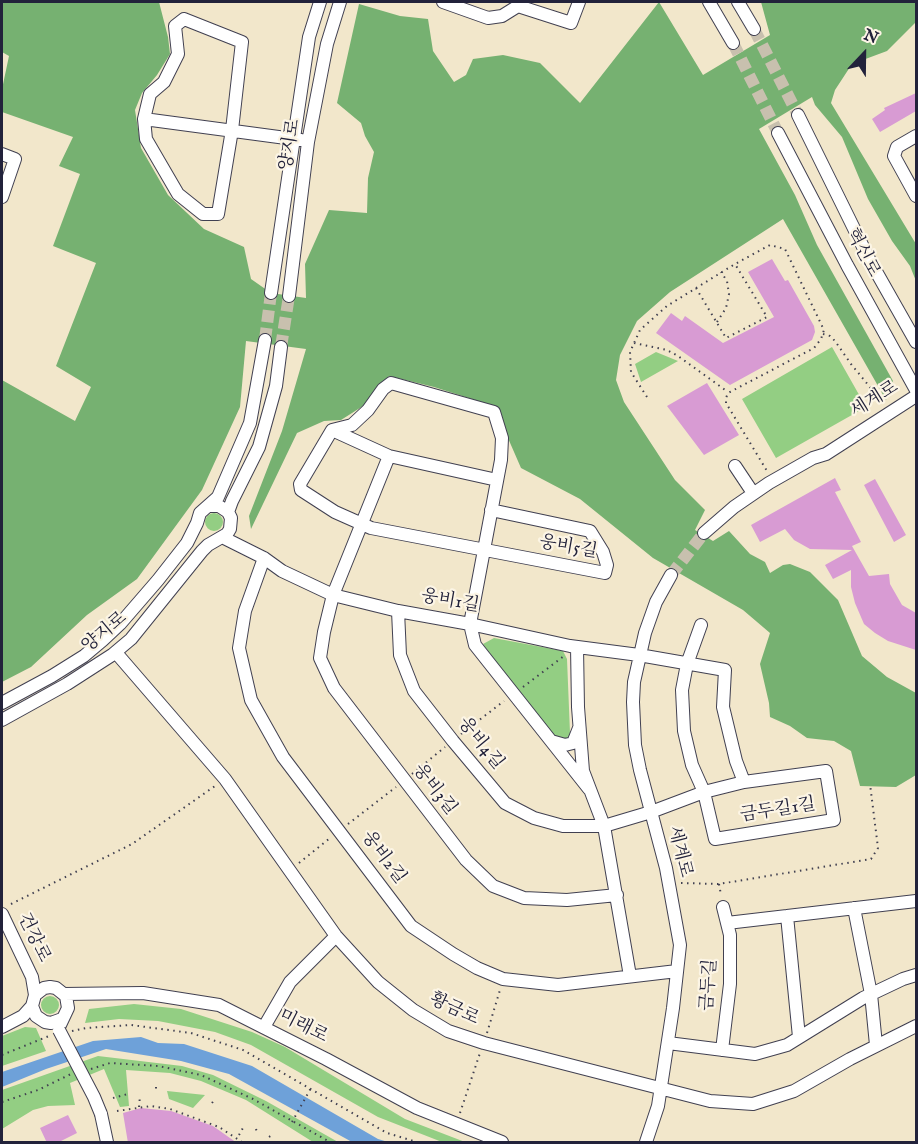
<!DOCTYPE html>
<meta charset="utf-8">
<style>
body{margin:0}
#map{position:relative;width:918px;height:1144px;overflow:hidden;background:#f2e7cb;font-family:"IM FELL English",serif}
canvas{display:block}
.frame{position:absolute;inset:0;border:3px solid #22223b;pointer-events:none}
.north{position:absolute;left:834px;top:24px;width:60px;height:60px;-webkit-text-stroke:4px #fcf5e5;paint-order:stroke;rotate:22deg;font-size:16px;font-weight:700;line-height:24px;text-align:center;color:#22223b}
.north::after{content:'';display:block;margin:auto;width:21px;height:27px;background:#22223b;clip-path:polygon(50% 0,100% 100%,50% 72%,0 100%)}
</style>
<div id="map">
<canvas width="918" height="1144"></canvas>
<div class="frame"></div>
<div class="north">N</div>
</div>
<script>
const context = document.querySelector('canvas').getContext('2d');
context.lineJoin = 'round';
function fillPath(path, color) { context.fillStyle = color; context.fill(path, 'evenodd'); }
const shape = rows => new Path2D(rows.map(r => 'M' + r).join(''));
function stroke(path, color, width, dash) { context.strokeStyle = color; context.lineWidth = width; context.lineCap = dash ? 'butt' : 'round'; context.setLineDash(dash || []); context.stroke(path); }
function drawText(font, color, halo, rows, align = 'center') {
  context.font = font + ' "IM FELL English","Noto Serif KR",serif'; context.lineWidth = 4.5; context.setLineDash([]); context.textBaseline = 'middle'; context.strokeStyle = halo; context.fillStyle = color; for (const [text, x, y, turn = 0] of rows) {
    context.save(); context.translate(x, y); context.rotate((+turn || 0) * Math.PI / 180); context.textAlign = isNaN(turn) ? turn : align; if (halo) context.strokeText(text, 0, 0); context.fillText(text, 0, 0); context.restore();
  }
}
fillPath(shape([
 [832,347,866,407,776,458,742,399],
 [656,352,678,361,641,382,635,364],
 '205 522a9 9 0 1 1 18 0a9 9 0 1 1-18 0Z',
 [494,638,563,651,567,659,570,733,568,738,559,739,550,733,513,685,483,644],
 '41 1005a9 9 0 1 1 18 0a9 9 0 1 1-18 0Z',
 [134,1004,181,1009,252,1032,285,1047,405,1119,465,1142,442,1142,378,1117,251,1045,215,1032,158,1021,119,1019,85,1023,89,1009],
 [25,1027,36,1028,46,1051,2,1066,2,1036],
 [98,1056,182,1066,213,1075,266,1101,338,1142,313,1142,246,1100,201,1081,170,1073,126,1070,129,1106,120,1107,104,1069,70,1083,75,1105,48,1106,33,1110,2,1129,2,1090],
 [167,1091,205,1095,193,1108,169,1099]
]), '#93ce83');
fillPath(shape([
 [2,2,159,2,168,37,170,54,157,75,142,93,135,110,141,148,168,195,204,229,244,247,251,279,271,293,306,298,305,264,329,210,367,213,368,178,374,152,365,136,361,123,337,103,359,4,400,16,428,19,433,51,454,82,466,75,473,59,503,55,540,63,580,103,659,2,703,75,770,35,761,2,916,2,916,22,887,51,852,64,835,90,831,103,916,244,916,281,910,266,892,241,868,199,842,137,815,105,812,97,759,129,795,195,817,245,893,381,886,400,783,219,670,292,637,321,620,355,616,380,624,402,675,480,705,510,695,530,713,541,729,531,750,554,765,562,770,573,783,565,790,564,810,572,838,600,862,656,887,677,916,693,916,775,896,787,860,786,851,751,834,741,807,738,790,726,770,717,769,703,760,664,770,633,743,610,653,558,580,499,521,468,494,406,434,387,389,376,363,406,341,420,324,421,297,433,251,529,249,516,282,431,306,349,246,341,240,407,202,490,137,579,87,615,31,667,2,682,2,380,75,421,91,387,56,366,96,263,53,246,80,174,59,166,73,137,2,112,2,89,9,56,2,52]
]), '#76b171');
fillPath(shape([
 [141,1037,158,1043,184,1044,252,1066,378,1139,388,1142,352,1142,229,1074,181,1061,106,1049,46,1069,2,1087,2,1072,93,1041]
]), '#6ea1d9');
fillPath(shape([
 [916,93,916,111,880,132,872,119,885,110,884,108],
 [772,259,785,281,788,280,814,326,815,332,812,340,730,385,656,333,671,313,682,321,685,316,723,343,774,317,748,272],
 [707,383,739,435,704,455,667,406],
 [835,478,841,490,835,492,861,542,852,546,869,576,889,574,890,584,902,605,916,613,916,650,888,641,875,633,864,624,855,603,851,587,851,570,833,579,825,565,852,550,810,549,794,540,785,529,760,542,751,525],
 [875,479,906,535,894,542,864,485],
 [141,1108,171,1111,213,1126,237,1143,128,1143,123,1113],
 [68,1115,77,1133,57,1143,47,1143,40,1128]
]), '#d89bd3');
stroke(shape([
 [754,29,798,115],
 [733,43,778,133],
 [265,340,271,293],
 [281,347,289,296],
 [671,575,704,533]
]), '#c8c0ae', 12, [12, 6]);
const minor = shape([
 [443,2,488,18,502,16,518,6,520,2],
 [709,2,733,43],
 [738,2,754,29],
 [518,6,571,23,579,2],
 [184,19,242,42,232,130,218,214,203,214,178,194,146,139,144,119,150,94,164,82,178,54,175,26,184,19],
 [798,115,869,259,916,342],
 [144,119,301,140],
 [778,133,847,265,916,390],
 [916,136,897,147,894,156,916,196],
 [2,154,15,159,2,197],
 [271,293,309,37,320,2],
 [289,296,308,142,327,44,340,2],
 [332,430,352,425,368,410,383,389,391,383,494,412,502,438,501,460,470,624,475,645,589,789],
 [332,430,300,484,301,490,335,512,371,528,605,573,607,565,603,552,590,531,491,510],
 [332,430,389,456,497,480],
 [389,456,333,595,324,632,320,658,334,688,466,860,493,886,524,898,567,900,617,895],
 [735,466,753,493],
 [228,512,232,501,259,447,276,386,281,347],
 [704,533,734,507,769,483,813,458,826,454,916,396],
 [222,537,264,558,282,571,333,595,398,611,470,624,570,646,639,655,725,670,723,707,736,761,744,782],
 [264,558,245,611,239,648,251,700,283,757,411,926,453,954,477,968,503,979,558,985,677,971],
 [398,611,400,655,414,691,453,741,505,803,534,818,563,826,604,826,651,812,704,792,744,782,826,771,834,820,715,839,704,792,692,765,684,731,682,690,687,664,701,625],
 [577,647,578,707,583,771,604,826,630,976],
 [118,655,225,779,336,936,378,982,413,1010,448,1031,484,1043,710,1101,753,1104,794,1091,850,1059,916,1026],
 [2,703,52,676,84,656,103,640,120,624,158,580,187,543,197,523,200,513,218,497,250,423,265,340],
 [2,720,67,684,112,655,131,639,202,551,208,545,227,534,230,529,231,518,228,512,219,506,208,506],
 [551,741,565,745,573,743,579,728],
 [854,908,871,994,876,1045],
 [2,914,32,977,35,995,32,1006,36,1016,45,1022,51,1023,62,1019],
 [787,916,799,1037],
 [727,923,916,901],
 [64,994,143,993,219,1005,326,1059,417,1108,502,1142],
 [35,995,44,988,50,987,56,988,66,996,68,1008,60,1025],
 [2,1027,23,1016,32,1006],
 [264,1027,290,982,336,936],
 [668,1043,755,1054,787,1045,863,998,903,979,916,975],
 [722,1050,730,984,730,935,723,907],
 [101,1114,107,1142],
 [646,1142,658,1106,673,1008,680,945,666,868,640,770,635,745,633,702,634,682,645,633,656,602,671,575]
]);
stroke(minor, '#414051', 14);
stroke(shape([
 [696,288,726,338,767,317,735,264],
 [717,322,726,308,729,294,727,281,721,272],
 [823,334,830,336,835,341,851,364,883,403],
 [634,343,667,350,678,356,728,392],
 [647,397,631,372,630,352,640,330,667,306,735,264,770,245,785,249,824,330,821,339,814,348,728,393,726,398,726,403,767,471],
 [523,687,564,656],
 [461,734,504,701],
 [412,774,445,747],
 [348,824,396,787],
 [299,863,330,838],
 [681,883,719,884,871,859,878,848,870,784],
 [719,884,721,895],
 [11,904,132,844,215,786],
 [72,1031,86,1028,131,1025,191,1033,243,1050,387,1133,417,1142],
 [487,1033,500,990],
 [2,1055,49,1036],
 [91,1069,110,1063,158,1066,201,1075,253,1099,330,1142],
 [156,1087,156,1091],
 [113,1098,128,1094],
 [2,1102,38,1090,71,1074],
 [212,1103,215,1099],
 [139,1107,140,1096],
 [117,1111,151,1106,170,1109,219,1127,242,1142],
 [460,1113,480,1053],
 [292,1122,311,1088],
 [256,1129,257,1132],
 [239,1135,244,1126],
 [269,1137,274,1134]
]), '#414051', 2, [1.5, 4.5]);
stroke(minor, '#fff', 12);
const minorBridge = shape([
 [59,1030,94,1097,101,1114]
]);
stroke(minorBridge, '#414051', 14, []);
stroke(minorBridge, '#fff', 12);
drawText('18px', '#22223b', '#fcf5e5', [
 ["양지로",291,145,-81],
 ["혁신로",862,253,62],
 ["세계로",875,400,-32],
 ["웅비5길",568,548,10],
 ["웅비1길",450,602,10],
 ["양지로",105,633,-40],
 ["웅비4길",480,744,51],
 ["웅비3길",434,790,52],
 ["금두길1길",778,811,-9],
 ["세계로",679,852,76],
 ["웅비2길",383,858,53],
 ["건강로",33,938,64],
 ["금두길",710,985,-86],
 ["황금로",454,1010,25],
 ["미래로",303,1027,27]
]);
</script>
